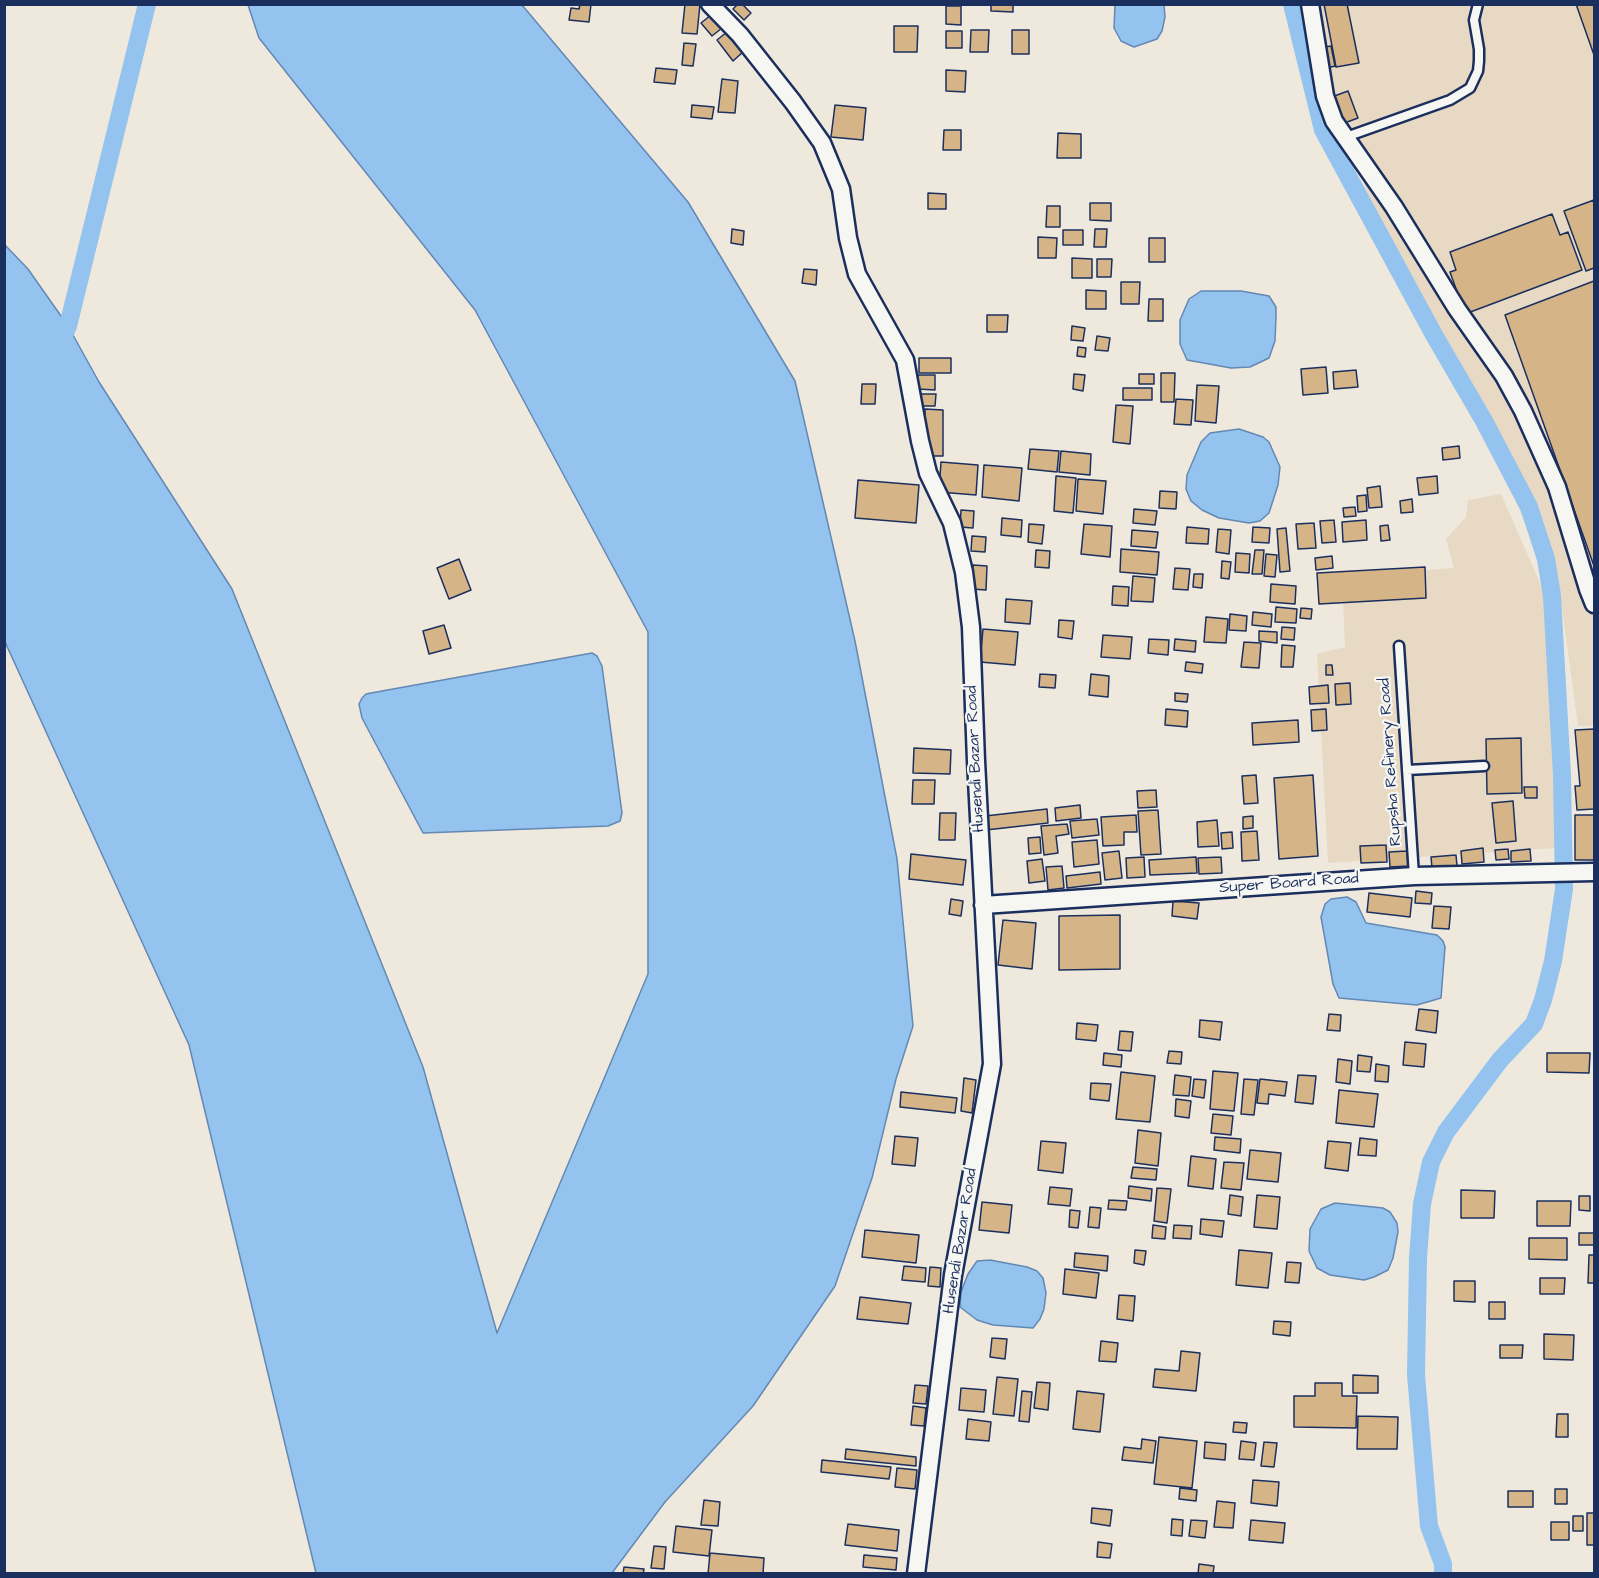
<!DOCTYPE html>
<style>
body{margin:0}
#map{position:relative;width:1599px;height:1578px;overflow:hidden;background:#efe9dd;font-family:"Architects Daughter",sans-serif}
canvas{display:block}
.frame{position:absolute;inset:0;border:6px solid #1b2f5e;pointer-events:none}
</style>
<div id="map">
<canvas width="1599" height="1578"></canvas>
<div class="frame"></div>
</div>
<script>
const context = document.querySelector('canvas').getContext('2d');
context.lineJoin = 'round';
function fillPath(path, color) { context.fillStyle = color; context.fill(path, 'evenodd'); }
const shape = rows => new Path2D(rows.map(r => 'M' + r).join(''));
function stroke(path, color, width, dash) { context.strokeStyle = color; context.lineWidth = width; context.lineCap = dash ? 'butt' : 'round'; context.setLineDash(dash || []); context.stroke(path); }
function drawText(font, color, halo, rows, align = 'center') {
  context.font = font + ' "Architects Daughter",sans-serif'; context.lineWidth = 4.5; context.setLineDash([]); context.textBaseline = 'middle'; context.strokeStyle = halo; context.fillStyle = color; for (const [text, x, y, turn = 0] of rows) {
    context.save(); context.translate(x, y); context.rotate((+turn || 0) * Math.PI / 180); context.textAlign = isNaN(turn) ? turn : align; if (halo) context.strokeText(text, 0, 0); context.fillText(text, 0, 0); context.restore();
  }
}
fillPath(shape([
 [1311,5,1594,5,1594,726,1578,726,1562,608,1474,405,1406,292,1333,104],
 [1501,494,1554,615,1564,725,1557,848,1328,863,1317,654,1345,647,1342,576,1454,568,1446,539,1466,517,1468,500]
]), '#e7d9c4');
const water = shape([
 [248,5,522,5,688,202,795,381,855,641,897,859,913,1026,896,1079,872,1178,835,1286,753,1406,665,1502,612,1573,316,1573,189,1045,5,642,5,245,28,269,68,326,99,382,232,589,423,1067,497,1333,648,974,648,632,475,310,259,38,248,5],
 [1115,5,1164,5,1165,17,1162,31,1157,39,1134,47,1121,41,1114,28,1115,5],
 [1201,291,1241,291,1269,296,1276,307,1276,317,1275,341,1269,358,1250,367,1231,368,1187,360,1180,344,1180,320,1189,299,1201,291],
 [1239,429,1263,437,1269,442,1280,467,1278,485,1269,513,1260,521,1249,523,1219,518,1202,510,1191,501,1186,489,1187,475,1201,442,1210,433,1239,429],
 [592,653,597,656,602,666,622,813,620,821,608,826,423,833,362,718,359,704,362,698,366,694,382,691,592,653],
 [1347,897,1356,902,1366,923,1437,935,1443,941,1445,947,1441,998,1417,1005,1339,998,1333,984,1321,917,1325,904,1331,899,1347,897],
 [1335,1203,1383,1208,1390,1212,1397,1223,1398,1232,1393,1258,1388,1270,1374,1277,1364,1280,1330,1275,1317,1268,1309,1251,1310,1229,1321,1209,1335,1203],
 [990,1260,1027,1267,1037,1271,1043,1278,1046,1293,1044,1309,1040,1319,1033,1328,993,1325,977,1320,960,1307,961,1292,968,1274,977,1261,990,1260]
]);
fillPath(water, '#93c3ee');
stroke(water, '#6388b4', 1.5);
stroke(shape([
 [1292,4,1323,130,1434,335,1484,421,1529,507,1546,559,1552,596,1562,775,1564,889,1553,961,1543,1000,1534,1024,1500,1060,1446,1132,1431,1162,1422,1204,1418,1258,1416,1375,1429,1526,1443,1564,1443,1574],
 [58,348,68,326,147,4]
]), '#93c3ee', 18);
const building = shape([
 [580,4,591,4,589,22,569,20,571,8,579,9,580,4],
 [685,4,700,4,697,34,682,33,685,4],
 [738,4,742,4,751,13,744,20,733,9,738,4],
 [991,4,1013,4,1013,12,991,11,991,4],
 [1324,4,1347,4,1359,63,1336,67,1324,4],
 [1576,4,1594,4,1594,55,1576,4],
 [946,6,961,6,961,25,946,24,946,6],
 [711,15,722,28,712,36,701,23,711,15],
 [894,26,918,26,917,52,894,52,894,26],
 [971,30,989,30,988,52,970,52,971,30],
 [1012,30,1029,30,1029,54,1012,54,1012,30],
 [946,31,962,31,962,48,946,48,946,31],
 [727,32,743,52,733,61,717,40,727,32],
 [684,43,696,44,693,66,682,65,684,43],
 [1331,46,1335,66,1323,69,1319,48,1331,46],
 [656,68,677,70,675,84,654,82,656,68],
 [946,70,966,71,965,92,946,91,946,70],
 [722,79,738,81,735,113,718,112,722,79],
 [1348,91,1358,118,1339,125,1329,98,1348,91],
 [692,105,714,107,712,119,691,117,692,105],
 [835,105,866,108,863,140,831,137,835,105],
 [944,130,961,130,961,150,943,150,944,130],
 [1058,133,1081,134,1081,158,1057,158,1058,133],
 [928,193,946,194,946,209,928,209,928,193],
 [1594,200,1594,268,1586,271,1564,211,1594,200],
 [1090,203,1111,203,1111,221,1090,220,1090,203],
 [1047,206,1060,206,1060,227,1046,227,1047,206],
 [1552,214,1560,235,1568,232,1582,270,1465,314,1450,272,1456,270,1450,252,1552,214],
 [732,229,744,231,743,245,731,243,732,229],
 [1095,229,1107,229,1106,247,1094,247,1095,229],
 [1063,230,1083,230,1083,245,1063,245,1063,230],
 [1038,237,1057,238,1056,258,1038,258,1038,237],
 [1149,238,1165,238,1165,262,1149,262,1149,238],
 [1072,258,1092,259,1092,278,1072,278,1072,258],
 [1097,259,1112,259,1111,277,1097,277,1097,259],
 [804,269,817,270,816,285,802,283,804,269],
 [1594,281,1594,566,1505,315,1594,281],
 [1121,282,1140,282,1139,304,1121,304,1121,282],
 [1086,290,1106,291,1106,309,1086,309,1086,290],
 [1149,299,1163,299,1163,321,1148,321,1149,299],
 [987,315,1008,315,1007,332,987,332,987,315],
 [1072,326,1085,328,1083,341,1071,340,1072,326],
 [1097,336,1110,338,1108,351,1095,350,1097,336],
 [1078,347,1086,348,1085,357,1077,356,1078,347],
 [919,358,951,358,951,373,919,373,919,358],
 [1326,367,1328,393,1303,395,1301,369,1326,367],
 [1356,370,1358,387,1334,389,1333,372,1356,370],
 [1161,373,1175,373,1174,402,1161,402,1161,373],
 [1074,374,1085,375,1083,391,1073,389,1074,374],
 [1139,374,1154,374,1154,384,1139,384,1139,374],
 [918,375,935,375,935,390,918,389,918,375],
 [862,384,876,384,875,404,861,404,862,384],
 [1197,385,1219,386,1216,423,1195,421,1197,385],
 [1123,388,1152,388,1152,400,1123,400,1123,388],
 [917,394,936,394,935,406,916,406,917,394],
 [1176,399,1193,400,1191,425,1174,424,1176,399],
 [1116,405,1133,406,1130,444,1113,442,1116,405],
 [925,409,943,410,943,456,924,456,925,409],
 [1459,446,1460,458,1443,460,1442,448,1459,446],
 [1030,449,1059,451,1057,472,1028,469,1030,449],
 [1061,451,1091,454,1090,475,1059,472,1061,451],
 [941,462,978,465,976,495,939,492,941,462],
 [984,465,1022,468,1019,501,982,497,984,465],
 [1056,476,1076,478,1073,513,1054,511,1056,476],
 [1437,476,1438,493,1419,495,1417,478,1437,476],
 [1078,479,1106,481,1103,514,1076,511,1078,479],
 [858,480,919,485,916,523,855,518,858,480],
 [1380,486,1382,507,1369,508,1367,488,1380,486],
 [1160,491,1177,492,1176,509,1159,508,1160,491],
 [1366,495,1367,511,1358,512,1357,496,1366,495],
 [1412,499,1413,512,1401,513,1400,501,1412,499],
 [1355,507,1356,516,1344,517,1343,508,1355,507],
 [1134,509,1157,511,1155,525,1133,523,1134,509],
 [961,510,974,511,973,528,960,527,961,510],
 [1002,518,1022,520,1021,537,1001,535,1002,518],
 [1334,520,1336,542,1322,543,1320,521,1334,520],
 [1366,520,1367,540,1343,542,1342,522,1366,520],
 [1314,523,1316,548,1298,549,1296,524,1314,523],
 [1029,524,1044,525,1042,544,1028,542,1029,524],
 [1084,524,1112,526,1110,557,1081,554,1084,524],
 [1388,525,1390,540,1381,541,1380,526,1388,525],
 [1187,527,1209,529,1208,544,1186,543,1187,527],
 [1253,527,1270,528,1269,543,1252,542,1253,527],
 [1286,528,1290,571,1280,572,1277,529,1286,528],
 [1218,529,1231,530,1229,554,1216,552,1218,529],
 [1132,530,1158,532,1156,548,1131,546,1132,530],
 [972,536,986,537,985,552,971,551,972,536],
 [1121,549,1159,552,1157,575,1120,572,1121,549],
 [1036,550,1050,551,1049,568,1035,567,1036,550],
 [1255,550,1264,550,1262,574,1252,574,1255,550],
 [1236,553,1250,554,1249,573,1235,572,1236,553],
 [1266,554,1277,555,1275,577,1264,576,1266,554],
 [1332,556,1333,568,1316,570,1315,558,1332,556],
 [459,559,471,590,449,599,437,568,459,559],
 [1222,561,1231,562,1229,579,1221,578,1222,561],
 [973,565,987,566,986,590,972,589,973,565],
 [1425,567,1426,598,1319,604,1317,573,1425,567],
 [1175,568,1190,569,1188,590,1173,589,1175,568],
 [1194,574,1203,574,1202,588,1193,587,1194,574],
 [1133,576,1155,578,1153,602,1131,601,1133,576],
 [1271,584,1296,586,1295,604,1270,602,1271,584],
 [1113,586,1129,587,1128,606,1112,605,1113,586],
 [1006,599,1032,601,1030,624,1005,622,1006,599],
 [1276,607,1297,609,1296,623,1275,622,1276,607],
 [1301,608,1312,609,1311,619,1300,618,1301,608],
 [1253,612,1272,614,1271,627,1252,625,1253,612],
 [1230,614,1247,616,1246,631,1229,630,1230,614],
 [1206,617,1228,619,1226,643,1204,642,1206,617],
 [1059,620,1074,621,1072,639,1058,637,1059,620],
 [444,625,451,648,429,654,423,631,444,625],
 [1282,627,1295,628,1294,640,1281,639,1282,627],
 [983,629,1018,632,1015,665,980,662,983,629],
 [1259,631,1277,632,1277,643,1259,641,1259,631],
 [1103,635,1132,637,1130,659,1101,657,1103,635],
 [1149,639,1169,640,1168,655,1148,653,1149,639],
 [1175,639,1196,641,1195,652,1174,650,1175,639],
 [1244,642,1261,643,1259,668,1241,667,1244,642],
 [1282,645,1295,646,1293,667,1281,667,1282,645],
 [1186,662,1203,664,1202,673,1185,671,1186,662],
 [1326,665,1332,665,1333,675,1326,675,1326,665],
 [1040,674,1056,675,1055,688,1039,687,1040,674],
 [1091,674,1109,676,1108,697,1089,695,1091,674],
 [1350,683,1351,704,1336,705,1335,684,1350,683],
 [1328,685,1329,703,1310,704,1309,687,1328,685],
 [1175,693,1188,694,1187,702,1175,701,1175,693],
 [1166,709,1188,711,1187,727,1165,725,1166,709],
 [1326,709,1327,730,1312,731,1311,710,1326,709],
 [1298,720,1299,742,1253,745,1252,723,1298,720],
 [1594,729,1594,809,1577,810,1575,786,1580,786,1575,730,1594,729],
 [1521,738,1522,793,1487,794,1486,739,1521,738],
 [914,748,951,750,950,774,913,773,914,748],
 [1256,775,1258,803,1244,804,1242,776,1256,775],
 [1313,775,1318,856,1279,859,1274,778,1313,775],
 [913,780,935,780,934,804,912,804,913,780],
 [1524,787,1537,787,1537,798,1525,798,1524,787],
 [1156,790,1157,807,1138,808,1137,791,1156,790],
 [1513,801,1516,841,1496,843,1492,803,1513,801],
 [1080,805,1081,818,1056,821,1055,808,1080,805],
 [1047,809,1048,823,986,830,985,816,1047,809],
 [1158,810,1161,854,1141,855,1138,811,1158,810],
 [940,813,956,813,955,840,939,840,940,813],
 [1136,815,1137,832,1124,832,1124,845,1103,846,1101,817,1136,815],
 [1575,815,1594,815,1594,860,1575,860,1575,815],
 [1253,816,1253,828,1243,829,1243,817,1253,816],
 [1097,819,1099,835,1072,838,1070,821,1097,819],
 [1217,820,1219,846,1198,847,1197,822,1217,820],
 [1067,824,1069,834,1056,836,1058,853,1044,855,1041,826,1067,824],
 [1257,831,1259,860,1242,861,1241,832,1257,831],
 [1232,832,1233,848,1222,849,1221,833,1232,832],
 [1040,837,1041,853,1029,854,1028,838,1040,837],
 [1097,840,1099,864,1074,867,1072,842,1097,840],
 [1386,845,1387,862,1361,863,1360,846,1386,845],
 [1483,848,1484,862,1462,864,1461,851,1483,848],
 [1508,849,1509,859,1496,860,1495,850,1508,849],
 [1530,849,1531,861,1511,862,1511,851,1530,849],
 [1119,851,1122,878,1105,880,1102,853,1119,851],
 [1407,851,1408,866,1390,867,1389,852,1407,851],
 [911,854,966,860,963,885,909,879,911,854],
 [1456,855,1457,866,1432,868,1431,857,1456,855],
 [1144,857,1145,877,1127,878,1126,858,1144,857],
 [1196,857,1197,873,1150,875,1149,860,1196,857],
 [1221,857,1222,873,1199,874,1198,858,1221,857],
 [1042,859,1045,881,1029,883,1027,861,1042,859],
 [1062,866,1064,888,1048,890,1046,867,1062,866],
 [1100,872,1101,884,1067,888,1066,876,1100,872],
 [1416,891,1432,893,1431,904,1415,903,1416,891],
 [1369,893,1412,898,1410,917,1367,912,1369,893],
 [951,899,963,901,961,916,949,914,951,899],
 [1173,901,1199,903,1197,919,1172,916,1173,901],
 [1434,906,1451,907,1449,929,1432,928,1434,906],
 [1120,915,1120,969,1059,970,1059,916,1120,915],
 [1003,920,1036,923,1032,969,998,965,1003,920],
 [1419,1009,1438,1011,1436,1033,1416,1030,1419,1009],
 [1329,1014,1341,1015,1340,1031,1327,1030,1329,1014],
 [1200,1020,1222,1022,1220,1040,1199,1037,1200,1020],
 [1077,1023,1098,1025,1096,1041,1076,1039,1077,1023],
 [1120,1031,1133,1032,1131,1051,1118,1050,1120,1031],
 [1405,1042,1426,1044,1424,1067,1403,1065,1405,1042],
 [1169,1051,1182,1052,1181,1064,1167,1063,1169,1051],
 [1104,1053,1122,1055,1121,1067,1103,1065,1104,1053],
 [1547,1053,1590,1053,1589,1073,1547,1072,1547,1053],
 [1358,1055,1372,1057,1370,1072,1357,1071,1358,1055],
 [1338,1059,1352,1061,1350,1084,1336,1082,1338,1059],
 [1376,1064,1389,1066,1388,1082,1375,1081,1376,1064],
 [1213,1071,1238,1073,1234,1111,1210,1109,1213,1071],
 [1121,1072,1155,1076,1150,1122,1116,1119,1121,1072],
 [1175,1075,1191,1077,1189,1096,1173,1095,1175,1075],
 [1298,1075,1316,1076,1313,1104,1295,1102,1298,1075],
 [964,1078,976,1080,972,1113,961,1111,964,1078],
 [1194,1079,1206,1080,1204,1098,1192,1096,1194,1079],
 [1244,1079,1258,1080,1254,1115,1241,1114,1244,1079],
 [1260,1079,1287,1082,1285,1096,1269,1094,1268,1104,1257,1103,1260,1079],
 [1091,1083,1111,1084,1109,1101,1090,1099,1091,1083],
 [1339,1090,1378,1094,1374,1127,1336,1123,1339,1090],
 [901,1092,957,1098,955,1113,900,1107,901,1092],
 [1176,1099,1191,1101,1189,1118,1175,1116,1176,1099],
 [1213,1114,1233,1116,1231,1135,1211,1133,1213,1114],
 [1138,1130,1161,1133,1158,1166,1135,1163,1138,1130],
 [895,1136,918,1138,915,1166,892,1164,895,1136],
 [1215,1137,1241,1139,1240,1153,1214,1150,1215,1137],
 [1360,1138,1377,1140,1376,1156,1358,1155,1360,1138],
 [1041,1141,1066,1143,1063,1173,1038,1170,1041,1141],
 [1328,1141,1351,1143,1348,1171,1325,1168,1328,1141],
 [1250,1150,1281,1153,1278,1182,1247,1179,1250,1150],
 [1191,1156,1216,1159,1213,1189,1188,1186,1191,1156],
 [1224,1162,1244,1163,1241,1190,1221,1188,1224,1162],
 [1133,1167,1157,1169,1156,1180,1131,1178,1133,1167],
 [1129,1186,1152,1189,1151,1201,1128,1198,1129,1186],
 [1050,1187,1072,1189,1070,1206,1048,1204,1050,1187],
 [1157,1188,1171,1189,1167,1223,1154,1221,1157,1188],
 [1461,1190,1495,1191,1494,1218,1461,1218,1461,1190],
 [1230,1195,1243,1197,1241,1216,1228,1214,1230,1195],
 [1257,1195,1280,1197,1277,1229,1254,1227,1257,1195],
 [1579,1196,1590,1196,1590,1211,1579,1210,1579,1196],
 [1109,1200,1127,1201,1126,1210,1108,1209,1109,1200],
 [1537,1201,1571,1201,1570,1226,1537,1226,1537,1201],
 [982,1202,1012,1205,1009,1233,979,1230,982,1202],
 [1090,1207,1101,1208,1099,1228,1088,1227,1090,1207],
 [1070,1210,1080,1211,1078,1228,1069,1227,1070,1210],
 [1201,1219,1224,1221,1222,1237,1200,1234,1201,1219],
 [1153,1225,1166,1227,1165,1239,1152,1238,1153,1225],
 [1174,1225,1192,1226,1191,1239,1173,1238,1174,1225],
 [865,1230,919,1235,916,1263,862,1257,865,1230],
 [1579,1233,1594,1233,1594,1245,1579,1245,1579,1233],
 [1529,1238,1567,1238,1567,1260,1529,1259,1529,1238],
 [1135,1250,1146,1251,1144,1265,1134,1263,1135,1250],
 [1239,1250,1272,1253,1268,1288,1236,1285,1239,1250],
 [1075,1253,1108,1256,1107,1271,1074,1267,1075,1253],
 [1589,1255,1594,1255,1594,1283,1588,1283,1589,1255],
 [1287,1262,1301,1263,1299,1283,1285,1282,1287,1262],
 [904,1266,926,1268,925,1282,902,1280,904,1266],
 [930,1267,941,1268,940,1287,928,1286,930,1267],
 [1065,1269,1099,1273,1096,1298,1063,1294,1065,1269],
 [1540,1278,1565,1278,1564,1294,1540,1294,1540,1278],
 [1454,1281,1475,1281,1475,1302,1454,1301,1454,1281],
 [1119,1295,1135,1296,1133,1321,1117,1319,1119,1295],
 [860,1297,911,1303,908,1324,857,1319,860,1297],
 [1489,1302,1505,1302,1505,1319,1489,1319,1489,1302],
 [1274,1321,1291,1322,1290,1336,1273,1334,1274,1321],
 [1544,1334,1574,1335,1573,1360,1544,1359,1544,1334],
 [992,1338,1007,1339,1005,1359,990,1357,992,1338],
 [1101,1341,1118,1343,1116,1362,1099,1361,1101,1341],
 [1500,1345,1523,1345,1522,1358,1500,1358,1500,1345],
 [1181,1351,1200,1353,1196,1391,1153,1387,1155,1369,1179,1371,1181,1351],
 [1353,1375,1378,1376,1378,1393,1353,1393,1353,1375],
 [997,1377,1018,1379,1014,1416,993,1414,997,1377],
 [1037,1382,1050,1383,1048,1410,1034,1408,1037,1382],
 [1315,1383,1342,1383,1342,1396,1357,1396,1356,1428,1294,1427,1294,1396,1315,1396,1315,1383],
 [915,1385,928,1386,926,1404,913,1403,915,1385],
 [961,1388,986,1390,984,1412,959,1410,961,1388],
 [1022,1391,1032,1392,1029,1422,1019,1421,1022,1391],
 [1077,1391,1104,1394,1100,1432,1073,1429,1077,1391],
 [913,1406,926,1408,924,1426,911,1425,913,1406],
 [1557,1414,1568,1414,1568,1437,1556,1437,1557,1414],
 [1358,1416,1398,1417,1397,1449,1357,1449,1358,1416],
 [968,1419,991,1422,989,1441,966,1439,968,1419],
 [1234,1422,1247,1423,1246,1433,1233,1432,1234,1422],
 [1159,1437,1197,1441,1192,1488,1154,1484,1159,1437],
 [1142,1439,1156,1441,1153,1463,1122,1460,1124,1447,1141,1449,1142,1439],
 [1241,1441,1256,1443,1254,1460,1239,1459,1241,1441],
 [1205,1442,1226,1444,1225,1460,1204,1458,1205,1442],
 [1264,1442,1277,1443,1274,1467,1261,1466,1264,1442],
 [846,1449,916,1457,916,1466,845,1459,846,1449],
 [822,1460,891,1467,889,1479,821,1472,822,1460],
 [897,1468,917,1470,915,1489,895,1487,897,1468],
 [1253,1480,1279,1482,1277,1506,1251,1503,1253,1480],
 [1180,1488,1197,1490,1196,1501,1179,1499,1180,1488],
 [1555,1489,1567,1489,1567,1504,1555,1504,1555,1489],
 [1508,1491,1533,1491,1533,1507,1508,1507,1508,1491],
 [704,1500,720,1502,718,1526,701,1525,704,1500],
 [1217,1501,1235,1503,1233,1528,1214,1527,1217,1501],
 [1092,1508,1112,1510,1110,1526,1091,1523,1092,1508],
 [1587,1513,1594,1513,1594,1545,1587,1545,1587,1513],
 [1573,1516,1583,1516,1583,1531,1573,1531,1573,1516],
 [1172,1519,1183,1520,1182,1536,1171,1535,1172,1519],
 [1191,1520,1207,1521,1205,1538,1189,1536,1191,1520],
 [1251,1520,1285,1523,1283,1543,1249,1540,1251,1520],
 [1551,1522,1569,1522,1569,1540,1551,1540,1551,1522],
 [848,1524,899,1530,897,1551,845,1545,848,1524],
 [676,1526,712,1530,709,1556,673,1552,676,1526],
 [1098,1542,1112,1544,1110,1558,1097,1557,1098,1542],
 [654,1546,666,1547,664,1569,651,1568,654,1546],
 [710,1553,764,1558,763,1574,708,1574,710,1553],
 [864,1555,897,1558,896,1570,863,1567,864,1555],
 [1199,1564,1214,1566,1213,1574,1198,1574,1199,1564],
 [624,1567,644,1569,643,1574,623,1574,624,1567]
]);
fillPath(building, '#d5b588');
stroke(building, '#1b2f5e', 1.5);
const lane = shape([
 [1346,137,1450,100,1470,88,1478,71,1479,61,1479,49,1474,20,1478,4],
 [1399,646,1414,876],
 [1407,770,1484,766]
]);
const street = shape([
 [710,4,740,35,793,102,822,143,841,189,848,238,857,274,905,360,920,441,928,473,952,523,964,572,971,627,976,761,992,1064,953,1275,916,1574],
 [1310,4,1325,96,1334,121,1394,207,1457,309,1504,376,1523,411,1557,487,1588,589,1594,604],
 [983,905,1414,876,1594,872]
]);
stroke(lane, '#1b2f5e', 13);
stroke(street, '#1b2f5e', 21);
stroke(lane, '#f6f6f2', 8);
stroke(street, '#f6f6f2', 16);
drawText('16px', '#1b2f5e', '#f6f6f2', [
 ["Husendi Bazar Road",976,759,-93],
 ["Rupsha Refinery Road",1391,762,-94],
 ["Super Board Road",1289,884,-4],
 ["Husendi Bazar Road",961,1241,-81]
]);
</script>
